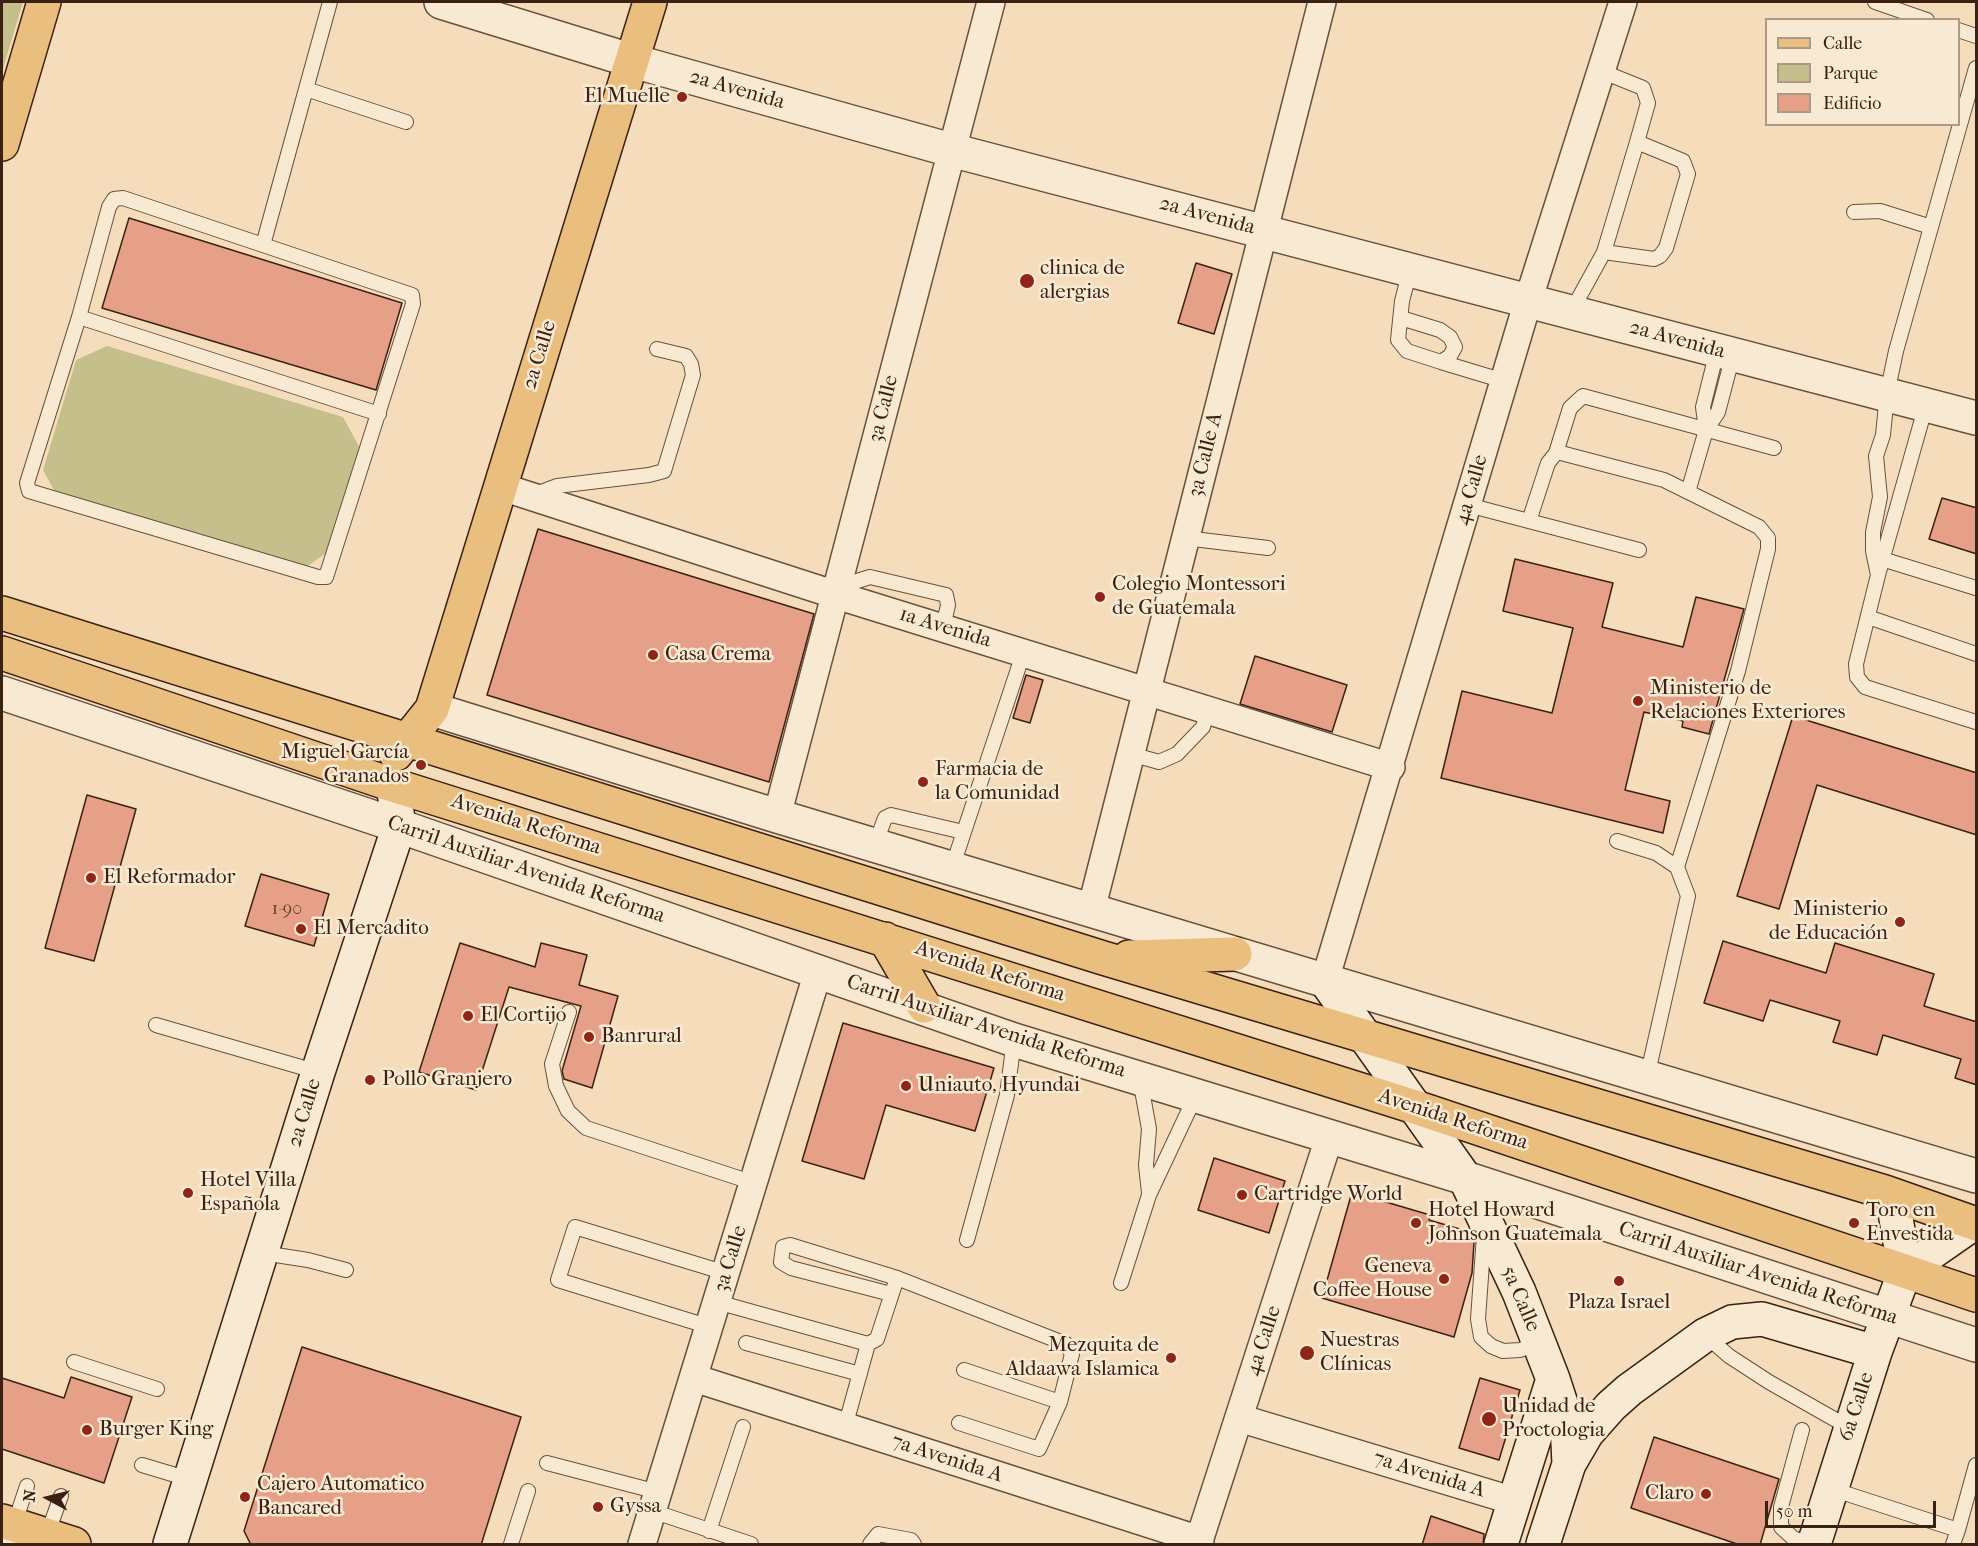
<!DOCTYPE html>
<meta charset="utf-8">
<style>
body{margin:0}
#map{position:relative;width:1978px;height:1546px;overflow:hidden;background:#f5ddbb;font-family:"IM FELL French Canon",serif}
canvas{display:block}
.frame{position:absolute;inset:0;border:3px solid #3a2113;pointer-events:none}
.legend{position:absolute;left:1765px;top:18px;width:195px;height:108px;box-sizing:border-box;background:#f8e9d3;border:2px solid #ac9986;margin:0;padding:8px 10px;list-style:none;font-size:18px;color:#3a2113}
.legend li{display:flex;align-items:center;gap:12px;height:30px}
.legend b{width:30px;border:2px solid #ac9986}
.north{position:absolute;left:18px;top:1468px;width:60px;height:60px;-webkit-text-stroke:4px #f8e9d3;paint-order:stroke;rotate:277deg;font-size:16px;font-weight:700;line-height:24px;text-align:center;color:#3a2113}
.north::after{content:'';display:block;margin:auto;width:21px;height:27px;background:#3a2113;clip-path:polygon(50% 0,100% 100%,50% 72%,0 100%)}
.scale{position:absolute;left:1765px;top:1501px;width:171px;height:27px;box-sizing:border-box;border:3px solid #3a2113;border-top:0;padding-left:8px;font-size:18px;line-height:21px;white-space:nowrap;color:#3a2113;-webkit-text-stroke:4px #f8e9d3;paint-order:stroke}
</style>
<div id="map">
<canvas width="1978" height="1546"></canvas>
<div class="frame"></div>
<ul class="legend">
<li><b style="height:8px;background:#eabe7e"></b>Calle</li>
<li><b style="height:16px;background:#c4bf8b"></b>Parque</li>
<li><b style="height:16px;background:#e7a088"></b>Edificio</li>
</ul>
<div class="north">N</div>
<div class="scale">50 m</div>
</div>
<script>
const context = document.querySelector('canvas').getContext('2d');
context.lineJoin = 'round';
function fillPath(path, color) { context.fillStyle = color; context.fill(path, 'evenodd'); }
const shape = rows => new Path2D(rows.map(r => 'M' + r).join(''));
function stroke(path, color, width, dash) { context.strokeStyle = color; context.lineWidth = width; context.lineCap = dash ? 'butt' : 'round'; context.setLineDash(dash || []); context.stroke(path); }
function drawText(font, color, halo, rows, align = 'center') {
  context.font = font + ' "IM FELL French Canon",serif'; context.lineWidth = 5; context.setLineDash([]); context.textBaseline = 'middle'; context.strokeStyle = halo; context.fillStyle = color; for (const [text, x, y, turn = 0] of rows) {
    context.save(); context.translate(x, y); context.rotate((+turn || 0) * Math.PI / 180); context.textAlign = isNaN(turn) ? turn : align; if (halo) context.strokeText(text, 0, 0); context.fillText(text, 0, 0); context.restore();
  }
}
fillPath(shape([
 [2,2,23,2,2,72],
 [107,346,343,417,361,450,326,553,302,570,56,494,43,470,76,360]
]), '#c4bf8b');
const building = shape([
 [129,218,402,303,376,390,102,308,129,218],
 [1196,263,1232,274,1214,334,1178,323,1196,263],
 [1942,498,1977,508,1977,554,1929,539,1942,498],
 [538,529,814,614,769,782,487,695,538,529],
 [1515,559,1613,583,1602,627,1683,647,1696,597,1744,609,1709,734,1682,727,1683,721,1644,712,1625,790,1670,801,1663,833,1441,778,1462,691,1552,713,1573,628,1503,611,1515,559],
 [1255,656,1347,685,1332,732,1240,704,1255,656],
 [1026,675,1043,680,1030,723,1013,718,1026,675],
 [1793,716,1977,773,1977,835,1817,785,1779,909,1737,896,1793,716],
 [87,795,136,809,94,961,45,948,87,795],
 [261,874,329,894,314,946,245,926,261,874],
 [1723,941,1826,973,1835,943,1934,974,1924,1006,1977,1022,1977,1085,1955,1078,1961,1059,1883,1035,1877,1055,1833,1042,1840,1021,1770,1000,1763,1021,1704,1003,1723,941],
 [460,943,535,967,541,943,587,955,579,985,618,996,592,1088,564,1079,562,1071,581,1006,509,987,476,1090,419,1072,460,943],
 [843,1023,994,1068,975,1131,886,1105,864,1179,802,1161,843,1023],
 [1214,1158,1285,1181,1269,1233,1198,1210,1214,1158],
 [1352,1192,1430,1215,1429,1220,1470,1232,1474,1242,1472,1273,1454,1337,1322,1298,1352,1192],
 [302,1347,521,1417,481,1545,251,1545,244,1531,302,1347],
 [71,1377,132,1397,104,1483,2,1449,2,1378,64,1398,71,1377],
 [1480,1378,1520,1390,1499,1460,1459,1448,1480,1378],
 [1654,1437,1779,1479,1760,1545,1740,1545,1631,1508,1654,1437],
 [1431,1516,1484,1534,1483,1545,1422,1545,1431,1516]
]);
fillPath(building, '#e7a088');
stroke(building, '#3a2113', 1.5);
const service = shape([
 [1875,2,1927,20],
 [1958,30,1976,36],
 [306,89,406,122],
 [123,198,412,295,413,304,326,577,318,577,29,491,27,483,79,317,109,207,114,199,123,198],
 [1854,212,1880,211,1931,227],
 [263,245,330,2],
 [1604,252,1637,142],
 [1571,312,1604,252,1654,259,1660,256,1666,248,1688,174,1683,161,1637,142,1648,103,1643,88,1601,71],
 [79,317,379,414],
 [1401,318,1440,330,1450,337,1455,347,1450,356,1441,362,1407,351,1398,340,1402,301,1410,270],
 [1441,362,1504,381],
 [1926,405,1878,575,1856,664,1857,677,1865,687,1976,722],
 [1706,430,1703,407,1717,351],
 [1556,453,1570,408,1583,396,1774,448],
 [1688,492,1706,430,1718,412,1733,355],
 [533,495,557,486,649,475,664,471,693,375,691,364,686,356,657,349],
 [1468,505,1639,550],
 [1529,521,1548,463,1556,453,1561,453,1664,480,1759,527,1768,538,1768,549,1738,671,1677,867],
 [1185,538,1268,548],
 [1882,559,1976,588],
 [1878,575,1873,551,1873,532,1880,497,1876,456,1883,435,1887,394,1896,351,1976,68],
 [838,587,870,577,946,595,948,605,943,627],
 [1868,617,1976,654],
 [1131,754,1159,762,1177,754,1203,727,1208,709],
 [1617,841,1656,853,1677,867,1688,896,1647,1077],
 [875,845,885,818,891,815,963,832],
 [952,868,1024,651],
 [569,1012,552,1064,556,1086,568,1111,586,1128,754,1183],
 [156,1025,318,1072],
 [1140,1079,1149,1129,1146,1165,1149,1193],
 [1484,1235,1478,1319,1481,1337,1491,1346,1503,1351,1520,1350,1539,1343],
 [967,1240,1007,1095,1014,1040],
 [263,1253,308,1260,346,1270],
 [1121,1283,1149,1195,1196,1095],
 [891,1294,791,1268,781,1262,783,1247,790,1245,897,1278],
 [717,1302,868,1344,877,1339,897,1278,1066,1344,1072,1354,1060,1402,1039,1449,959,1423],
 [710,1327,558,1280,575,1227,726,1273],
 [1706,1336,1729,1356,1769,1382,1850,1428],
 [746,1343,860,1374],
 [74,1362,157,1389],
 [964,1370,1060,1402],
 [845,1427,868,1344],
 [1802,1430,1781,1507,1781,1527,1793,1538,1810,1544],
 [547,1463,658,1492],
 [142,1465,192,1480],
 [1832,1489,1958,1530,1976,1465],
 [652,1511,751,1544],
 [14,1525,27,1486],
 [709,1531,743,1427],
 [47,1535,61,1496],
 [2,1542,10,1544],
 [511,1544,528,1491],
 [870,1544,878,1534,911,1540,914,1544],
 [1953,1544,1958,1530]
]);
const minor = shape([
 [499,486,836,595,1391,767],
 [777,816,991,2],
 [1091,910,1322,2],
 [1325,980,1528,301,1623,2],
 [694,1378,1200,1540],
 [1239,1418,1514,1501],
 [642,1544,818,972],
 [1198,1544,1329,1138]
]);
const tertiary = shape([
 [441,2,633,61,951,150,1976,418],
 [2,693,399,826,1014,1040,1465,1178,1976,1345],
 [432,709,777,816,1976,1176]
]);
const secondary = shape([
 [1325,980,1465,1178,1519,1292,1553,1379,1567,1422,1569,1464],
 [1905,1271,1974,1223],
 [170,1544,318,1072,399,826,393,785],
 [1501,1544,1553,1379],
 [1543,1544,1569,1464,1587,1433,1611,1406,1629,1390,1705,1335,1732,1322,1762,1319,1875,1352],
 [1814,1544,1875,1352,1905,1271,1892,1195]
]);
const primary = shape([
 [2,144,44,2],
 [2,613,1100,957,1885,1192,1976,1224],
 [2,653,393,785,1415,1107,1976,1295],
 [396,754,432,709,650,2],
 [885,939,924,1006],
 [1129,957,1235,954],
 [2,1521,74,1544]
]);
stroke(service, '#69503d', 16);
stroke(minor, '#69503d', 30);
stroke(tertiary, '#69503d', 36);
stroke(secondary, '#3a2113', 36);
stroke(primary, '#3a2113', 36);
stroke(service, '#f8e9d3', 14);
stroke(minor, '#f8e9d3', 27);
stroke(tertiary, '#f8e9d3', 33);
stroke(secondary, '#f8e9d3', 33);
stroke(primary, '#eabe7e', 33);
for (const [x, y, r, color] of [
 [682,97,6,"#8f2418"],
 [1027,281,8,"#8f2418"],
 [1100,597,6,"#8f2418"],
 [653,655,6,"#8f2418"],
 [1638,701,6,"#8f2418"],
 [421,765,6,"#8f2418"],
 [923,782,6,"#8f2418"],
 [91,878,6,"#8f2418"],
 [1900,922,6,"#8f2418"],
 [301,929,6,"#8f2418"],
 [468,1016,6,"#8f2418"],
 [589,1037,6,"#8f2418"],
 [370,1080,6,"#8f2418"],
 [906,1086,6,"#8f2418"],
 [188,1193,6,"#8f2418"],
 [1242,1195,6,"#8f2418"],
 [1416,1223,6,"#8f2418"],
 [1854,1223,6,"#8f2418"],
 [1444,1279,6,"#8f2418"],
 [1619,1281,6,"#8f2418"],
 [1307,1353,8,"#8f2418"],
 [1171,1358,6,"#8f2418"],
 [1489,1419,8,"#8f2418"],
 [87,1430,6,"#8f2418"],
 [1706,1494,6,"#8f2418"],
 [245,1497,6,"#8f2418"],
 [598,1507,6,"#8f2418"]
]) { const dot = new Path2D(); dot.arc(x, y, r, 0, 2 * Math.PI); context.fillStyle = color; context.fill(dot); stroke(dot, '#f8e9d3', 2); }
drawText('18px', '#654130', null, [
 ["1-90",287,910]
]);
drawText('21px', '#3a2113', '#f8e9d3', [
 ["2a Avenida",737,90,16],
 ["2a Avenida",1207,216,15],
 ["2a Avenida",1677,340,15],
 ["2a Calle",540,355,-73],
 ["3a Calle",884,409,-76],
 ["3a Calle A",1206,455,-76],
 ["4a Calle",1472,490,-74],
 ["1a Avenida",945,628,17],
 ["Avenida Reforma",526,825,18],
 ["Carril Auxiliar Avenida Reforma",526,870,19],
 ["Avenida Reforma",990,972,18],
 ["Carril Auxiliar Avenida Reforma",986,1027,18],
 ["2a Calle",305,1113,-73],
 ["Avenida Reforma",1453,1120,18],
 ["3a Calle",731,1259,-73],
 ["Carril Auxiliar Avenida Reforma",1758,1274,18],
 ["5a Calle",1520,1299,67],
 ["4a Calle",1264,1341,-72],
 ["6a Calle",1857,1407,-72],
 ["7a Avenida A",947,1459,18],
 ["7a Avenida A",1429,1475,17]
]);
drawText('21px', '#3a2113', '#f8e9d3', [
 ["El Muelle",670,97,"right"],
 ["clinica de",1040,269],
 ["alergias",1040,293],
 ["Colegio Montessori",1112,585],
 ["de Guatemala",1112,609],
 ["Casa Crema",665,655],
 ["Ministerio de",1650,689],
 ["Relaciones Exteriores",1650,713],
 ["Miguel García",409,753,"right"],
 ["Granados",409,777,"right"],
 ["Farmacia de",935,770],
 ["la Comunidad",935,794],
 ["El Reformador",103,878],
 ["Ministerio",1888,910,"right"],
 ["de Educación",1888,934,"right"],
 ["El Mercadito",313,929],
 ["El Cortijo",480,1016],
 ["Banrural",601,1037],
 ["Pollo Granjero",382,1080],
 ["Uniauto, Hyundai",918,1086],
 ["Hotel Villa",200,1181],
 ["Española",200,1205],
 ["Cartridge World",1254,1195],
 ["Hotel Howard",1428,1211],
 ["Johnson Guatemala",1428,1235],
 ["Toro en",1866,1211],
 ["Envestida",1866,1235],
 ["Geneva",1432,1267,"right"],
 ["Coffee House",1432,1291,"right"],
 ["Plaza Israel",1619,1303,"center"],
 ["Nuestras",1320,1341],
 ["Clínicas",1320,1365],
 ["Mezquita de",1159,1346,"right"],
 ["Aldaawa Islamica",1159,1370,"right"],
 ["Unidad de",1502,1407],
 ["Proctologia",1502,1431],
 ["Burger King",99,1430],
 ["Cajero Automatico",257,1485],
 ["Bancared",257,1509],
 ["Claro",1694,1494,"right"],
 ["Gyssa",610,1507]
], 'left');
</script>
